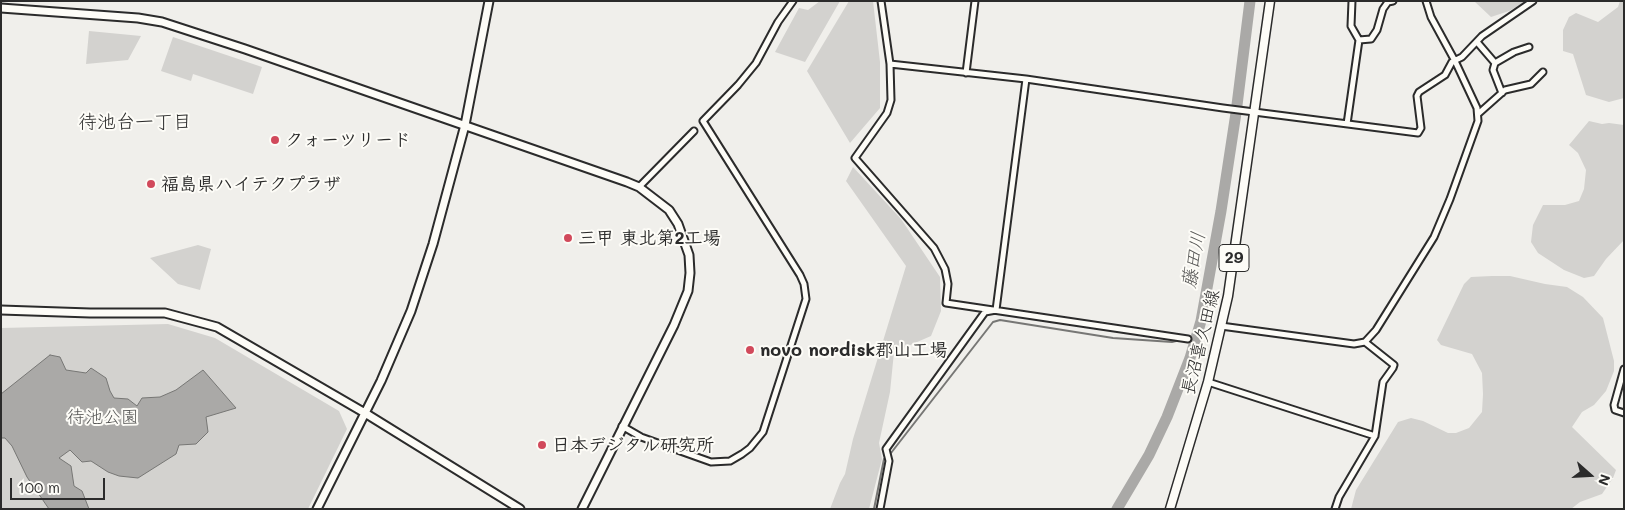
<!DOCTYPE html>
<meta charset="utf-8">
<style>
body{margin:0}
#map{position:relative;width:1625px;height:510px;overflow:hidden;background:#f0efeb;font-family:Mali,sans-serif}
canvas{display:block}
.frame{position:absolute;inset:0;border:2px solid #2b2b2b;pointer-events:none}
.north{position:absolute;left:1565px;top:450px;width:50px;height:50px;-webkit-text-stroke:4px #fdfcf7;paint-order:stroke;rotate:109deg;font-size:14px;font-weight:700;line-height:20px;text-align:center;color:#2b2b2b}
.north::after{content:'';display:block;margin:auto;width:18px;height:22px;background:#2b2b2b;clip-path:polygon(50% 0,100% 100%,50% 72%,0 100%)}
.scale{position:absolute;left:10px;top:478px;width:95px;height:22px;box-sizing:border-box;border:2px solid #2b2b2b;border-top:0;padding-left:6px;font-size:15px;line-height:18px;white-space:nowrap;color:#2b2b2b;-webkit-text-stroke:4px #fdfcf7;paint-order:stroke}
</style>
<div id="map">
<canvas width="1625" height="510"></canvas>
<div class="frame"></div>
<div class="north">N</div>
<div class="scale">100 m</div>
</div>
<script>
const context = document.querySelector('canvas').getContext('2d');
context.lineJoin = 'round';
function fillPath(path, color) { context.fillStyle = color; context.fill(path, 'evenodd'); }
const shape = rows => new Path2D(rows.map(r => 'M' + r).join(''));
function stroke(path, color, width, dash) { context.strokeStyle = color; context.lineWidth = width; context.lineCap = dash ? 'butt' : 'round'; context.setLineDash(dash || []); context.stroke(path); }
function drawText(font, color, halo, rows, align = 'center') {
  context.font = font + ' Mali,"Klee One",sans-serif'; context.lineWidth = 4; context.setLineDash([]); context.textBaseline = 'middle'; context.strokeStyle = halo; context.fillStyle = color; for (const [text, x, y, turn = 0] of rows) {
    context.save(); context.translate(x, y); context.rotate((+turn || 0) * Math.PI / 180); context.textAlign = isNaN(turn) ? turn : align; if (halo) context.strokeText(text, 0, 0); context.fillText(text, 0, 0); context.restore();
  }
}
fillPath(shape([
 [820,1,840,1,805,62,775,52,799,8,808,10],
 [849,1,873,1,880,62,880,108,850,143,807,71],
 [1474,1,1528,1,1509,11,1491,17],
 [1620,1,1624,1,1624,98,1609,102,1586,95,1573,54,1563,51,1563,30,1569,17,1576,13,1598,22,1618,7],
 [89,31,141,36,128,60,86,64],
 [173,37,262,67,253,94,193,74,191,81,161,71],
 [1589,121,1602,124,1609,123,1624,125,1624,240,1606,259,1594,276,1584,278,1564,270,1538,253,1531,242,1533,225,1543,205,1565,205,1579,201,1584,189,1586,170,1578,153,1569,145],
 [853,167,901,219,940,277,941,311,931,336,894,352,890,392,879,443,882,459,869,509,830,509,840,483,845,474,853,439,906,266,846,181],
 [198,245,211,249,200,290,178,284,150,258],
 [1492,276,1510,276,1545,284,1567,287,1583,297,1603,318,1614,361,1614,371,1606,391,1594,405,1582,412,1572,427,1616,470,1613,478,1602,494,1580,502,1571,509,1351,509,1356,490,1398,422,1411,418,1423,421,1448,433,1456,433,1469,428,1482,412,1483,394,1482,373,1472,354,1441,345,1437,340,1464,284,1471,277],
 [168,324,215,338,339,411,347,429,308,509,1,509,1,328]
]), '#d3d2cf');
const water = shape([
 [50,355,60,357,66,370,86,373,91,368,106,378,110,391,114,398,128,399,137,406,142,398,160,397,176,390,203,370,236,408,206,417,208,432,196,444,179,445,176,454,138,478,119,476,108,472,91,461,82,462,70,450,59,458,71,466,74,486,82,491,89,509,49,509,27,477,12,446,5,438,1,438,1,394,50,355]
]);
fillPath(water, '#aaa9a7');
stroke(water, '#777775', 1);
stroke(shape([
 [891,453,993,322,1000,320,1113,338,1172,342,1176,341],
 [874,509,884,459]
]), '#777775', 2);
stroke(shape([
 [1117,509,1149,455,1167,417,1190,358,1201,321,1221,211,1236,113,1250,1]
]), '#aaa9a7', 11);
const street = shape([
 [881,1,890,64,891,100,887,113,855,158,934,248,945,269,948,284,946,303,1188,339],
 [1359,40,1371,39,1377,30,1383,9,1388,2,1393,1],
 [1477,42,1495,63,1514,52,1529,47],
 [1495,63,1493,70,1502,93],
 [890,64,1026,79,1223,108,1418,133,1421,128,1417,96,1419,92,1445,75,1452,62,1462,57,1482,36,1533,1],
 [966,73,975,1],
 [1478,114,1505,90,1531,84,1543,72],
 [1347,124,1359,40,1351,26,1352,1],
 [639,187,694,131],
 [1221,326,1354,344,1365,342,1376,330,1434,237,1450,199,1478,121,1477,108,1455,61,1431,17,1426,1],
 [1624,369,1614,405,1615,410,1624,413],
 [1208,382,1375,436],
 [622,426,641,437,711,462,730,461,742,454,750,448,763,432,806,299,804,284,800,275,703,121,738,85,756,63,778,22,793,1],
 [880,509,889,461,886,449,985,312,996,310,1026,79],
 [1335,509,1339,497,1375,436,1383,382,1393,368,1394,365,1365,342]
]);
const secondary = shape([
 [1,8,138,18,162,22,245,49,627,182,639,187,669,210,678,224,689,255,690,273,688,291,674,325,582,509],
 [1,310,90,313,165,313,217,327,365,413,520,509],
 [317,509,381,381,411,311,433,244,465,125,489,1]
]);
const primary = shape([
 [1170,509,1208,382,1228,296,1270,1]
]);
stroke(street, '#2b2b2b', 9);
stroke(secondary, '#2b2b2b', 11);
stroke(primary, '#2b2b2b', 11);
stroke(street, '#fdfcf7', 5);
stroke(secondary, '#fdfcf7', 7);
stroke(primary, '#fdfcf7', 8);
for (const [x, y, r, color] of [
 [275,140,5,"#d1495b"],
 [151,184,5,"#d1495b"],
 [568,238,5,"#d1495b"],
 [750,350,5,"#d1495b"],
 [542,445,5,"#d1495b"]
]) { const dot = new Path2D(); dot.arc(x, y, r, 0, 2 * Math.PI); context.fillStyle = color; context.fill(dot); stroke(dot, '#fdfcf7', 2); }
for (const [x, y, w] of [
 [1234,258,30]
]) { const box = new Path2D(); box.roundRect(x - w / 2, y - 13.5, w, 27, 4); context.fillStyle = '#fdfcf7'; context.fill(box); stroke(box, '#2b2b2b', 1); }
drawText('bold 16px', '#2b2b2b', null, [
 ["29",1234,258]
]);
drawText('bold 18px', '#2b2b2b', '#fdfcf7', [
 ["クォーツリード",285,140],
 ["福島県ハイテクプラザ",161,184],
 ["三甲 東北第2工場",578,238],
 ["novo nordisk郡山工場",760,350],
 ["日本デジタル研究所",552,445]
], 'left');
drawText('18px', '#2b2b2b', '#fdfcf7', [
 ["長沼喜久田線",1201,342,-76]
]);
drawText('18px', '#555554', '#fdfcf7', [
 ["待池公園",103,417]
]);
drawText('19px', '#2b2b2b', '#fdfcf7', [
 ["待池台一丁目",135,122]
]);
drawText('italic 19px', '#575756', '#fdfcf7', [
 ["藤田川",1194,260,-80]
]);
</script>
